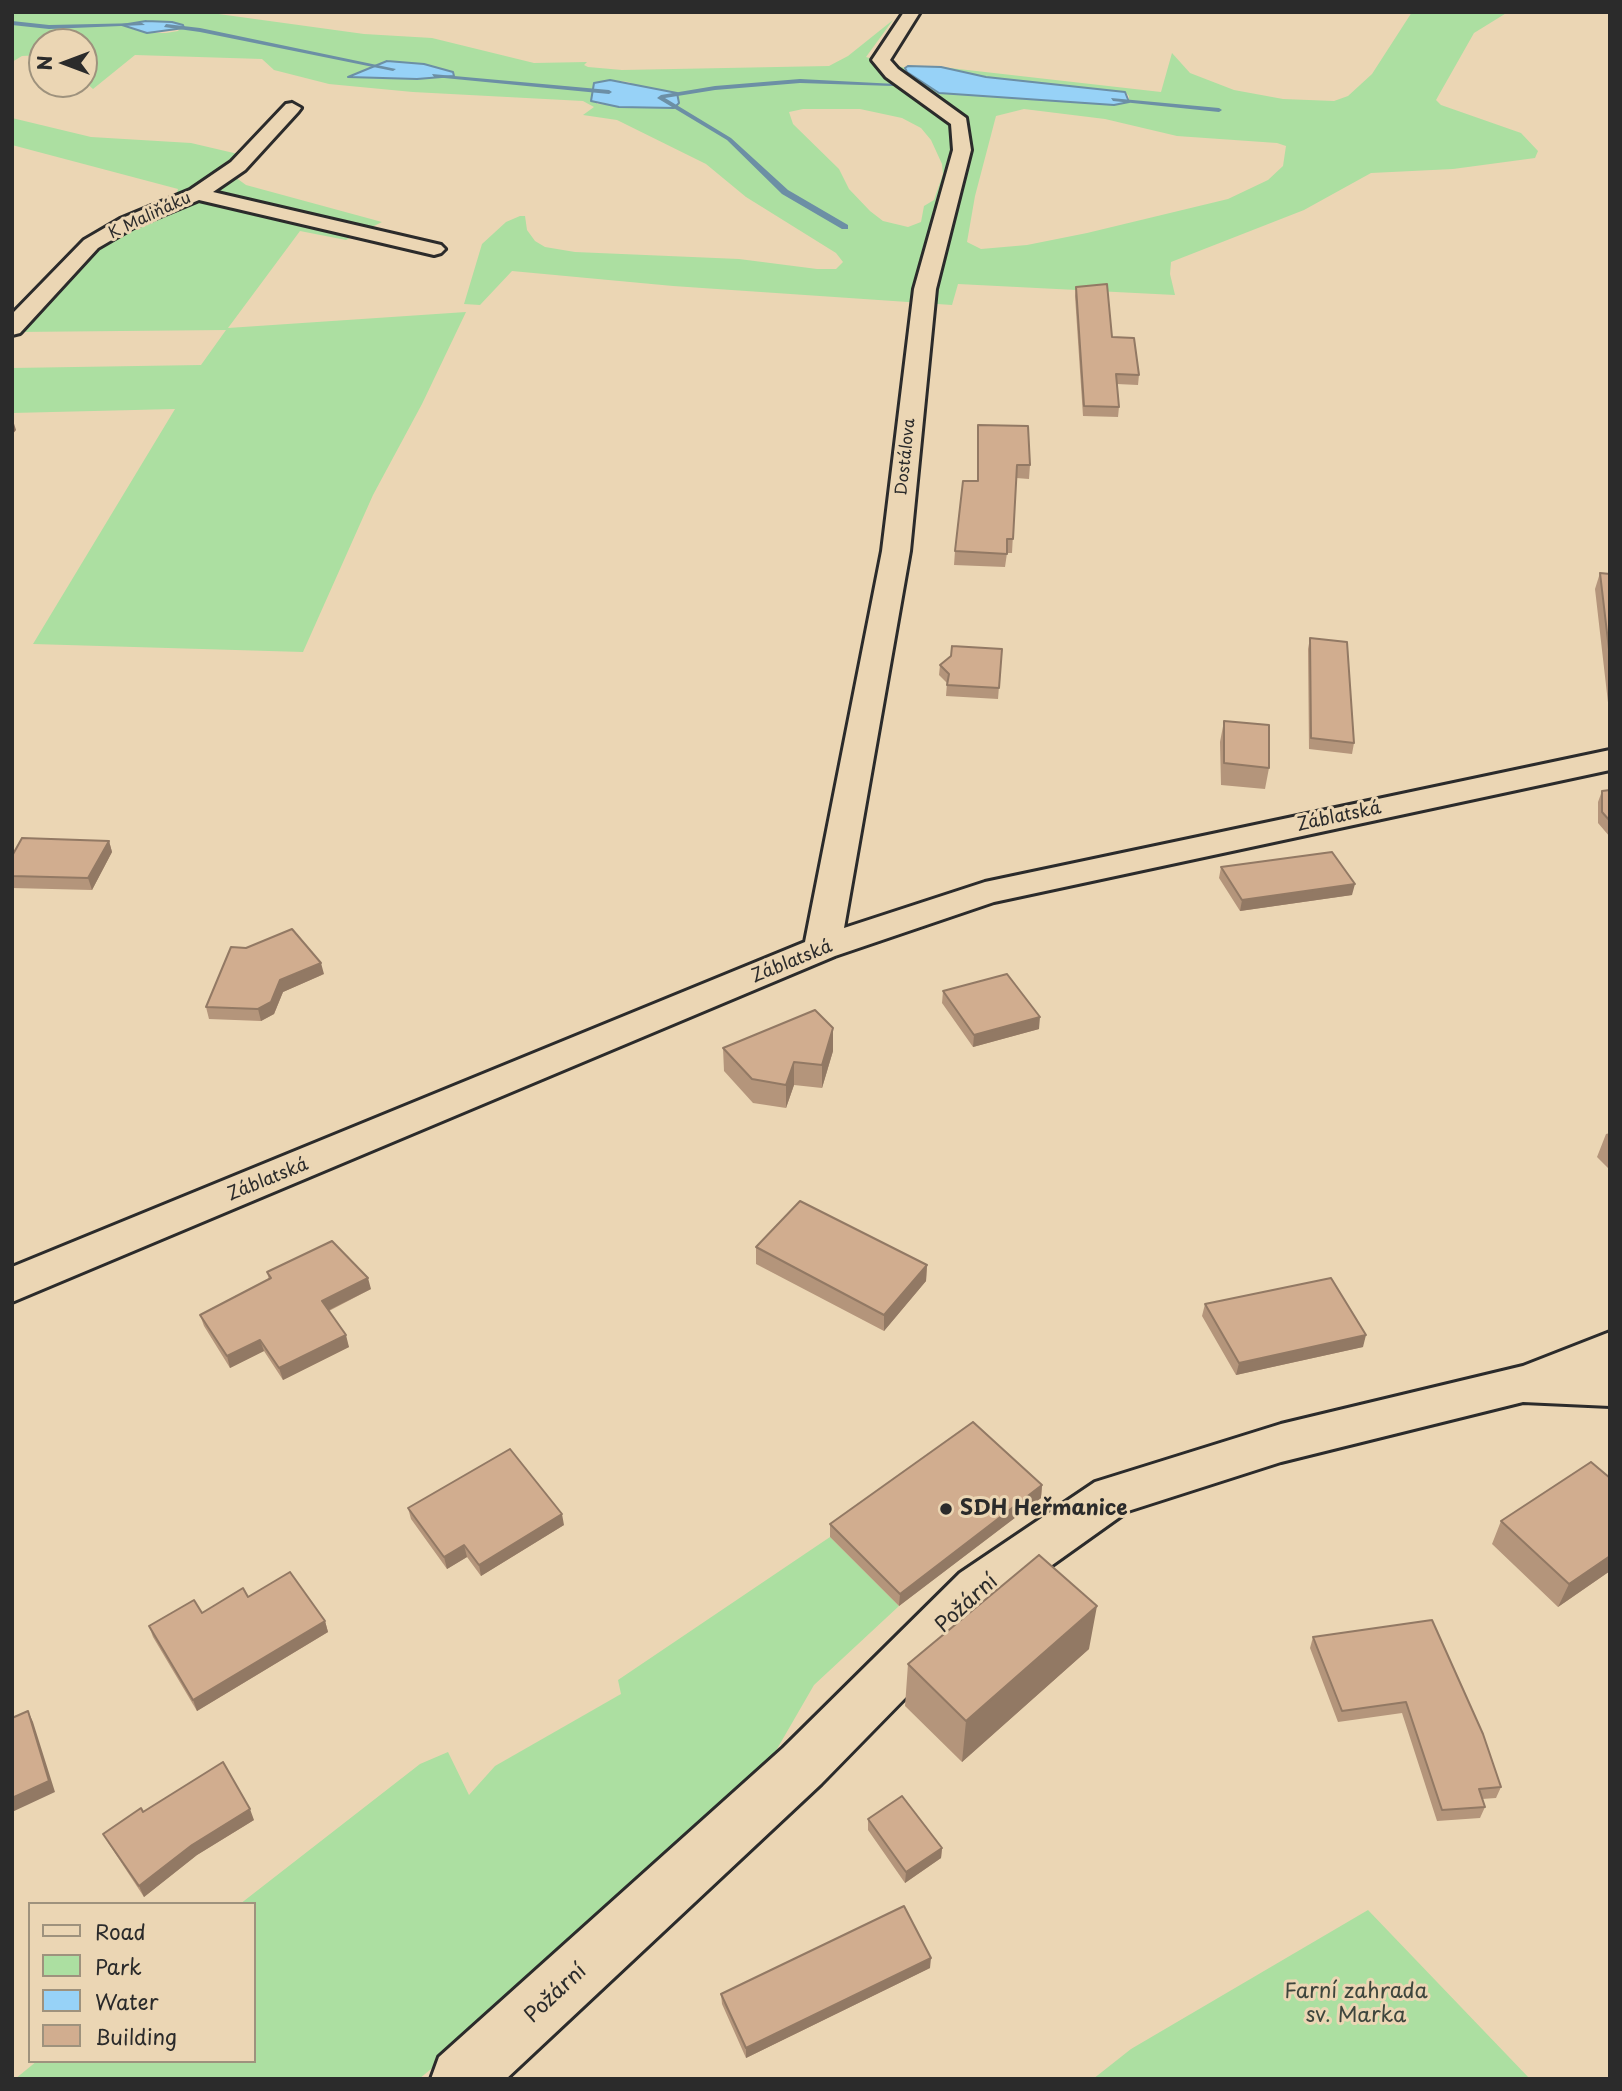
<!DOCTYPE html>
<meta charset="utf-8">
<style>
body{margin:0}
#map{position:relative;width:1622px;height:2091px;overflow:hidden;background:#ebd6b4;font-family:"Playpen Sans",sans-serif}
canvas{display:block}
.frame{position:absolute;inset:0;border:14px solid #2b2b2b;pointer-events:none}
.legend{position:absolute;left:28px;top:1902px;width:228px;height:161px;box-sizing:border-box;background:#ebd6b4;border:2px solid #9e927d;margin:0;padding:9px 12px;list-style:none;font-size:21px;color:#2b2b2b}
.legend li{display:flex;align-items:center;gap:14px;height:35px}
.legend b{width:35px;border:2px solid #9e927d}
.north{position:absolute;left:28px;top:28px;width:70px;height:70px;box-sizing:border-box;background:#ebd6b4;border:2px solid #9e927d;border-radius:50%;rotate:270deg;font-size:19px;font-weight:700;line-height:28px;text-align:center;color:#2b2b2b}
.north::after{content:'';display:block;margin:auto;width:24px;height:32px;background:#2b2b2b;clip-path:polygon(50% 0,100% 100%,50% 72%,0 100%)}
</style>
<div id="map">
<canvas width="1622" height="2091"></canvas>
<div class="frame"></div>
<ul class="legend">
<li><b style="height:9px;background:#ebd6b4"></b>Road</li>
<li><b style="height:19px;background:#acdfa1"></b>Park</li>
<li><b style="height:19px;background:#97d2f7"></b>Water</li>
<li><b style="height:19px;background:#d1ad8f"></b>Building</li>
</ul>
<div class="north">N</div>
</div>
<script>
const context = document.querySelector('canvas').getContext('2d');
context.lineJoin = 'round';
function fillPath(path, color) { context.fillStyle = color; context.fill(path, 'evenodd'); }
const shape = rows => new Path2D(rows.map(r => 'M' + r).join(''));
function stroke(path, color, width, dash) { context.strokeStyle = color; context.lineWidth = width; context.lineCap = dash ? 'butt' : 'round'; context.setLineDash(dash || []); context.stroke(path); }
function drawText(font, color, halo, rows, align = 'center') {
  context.font = font + ' "Playpen Sans",sans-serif'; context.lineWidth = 6; context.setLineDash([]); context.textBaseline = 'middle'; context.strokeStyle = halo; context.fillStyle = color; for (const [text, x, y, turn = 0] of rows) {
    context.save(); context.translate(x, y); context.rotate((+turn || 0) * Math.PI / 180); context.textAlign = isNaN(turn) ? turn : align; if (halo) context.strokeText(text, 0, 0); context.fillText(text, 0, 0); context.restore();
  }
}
fillPath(shape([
 [12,12,204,12,364,34,432,38,534,63,587,62,584,65,588,67,622,70,829,66,848,56,893,20,866,57,905,68,939,93,1114,105,1129,102,1129,96,1125,92,986,77,941,67,1161,92,1172,53,1190,73,1234,90,1283,99,1334,101,1348,96,1372,74,1412,12,1508,12,1474,33,1436,100,1441,105,1521,133,1538,151,1535,158,1453,169,1371,173,1304,210,1171,262,1170,274,1175,295,958,284,952,305,673,286,512,271,480,305,464,304,482,244,506,222,520,216,525,216,527,230,535,241,545,247,575,252,739,259,817,269,836,269,843,262,836,253,746,197,706,164,617,120,583,115,594,107,583,101,413,92,329,84,274,70,262,59,135,55,93,89,84,81,84,42,42,42,42,55,22,56,12,62],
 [146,21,172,22,183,25,178,31,166,33,146,33,123,26],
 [387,61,441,69,440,78,350,76],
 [610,80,629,82,674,108,597,104,594,83],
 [803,109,860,109,902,118,921,128,931,140,942,164,943,174,934,200,924,206,921,222,908,227,883,221,870,211,849,189,839,169,793,124,789,112],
 [1024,109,1105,119,1177,136,1277,143,1286,146,1283,166,1268,180,1228,199,1087,233,1027,245,981,249,967,242,975,196,996,116],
 [12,118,91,137,191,143,238,154,220,166,246,185,382,222,346,240,300,231,228,328,466,312,422,404,373,495,303,652,33,644,175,409,12,413,12,368,201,365,226,330,16,332,93,249,130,224,173,207,178,189,12,145],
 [830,1537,899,1606,814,1685,755,1787,554,1967,419,2079,15,2079,37,2061,254,2061,254,1904,240,1904,420,1764,448,1752,469,1795,495,1766,621,1694,618,1680],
 [1368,1910,1530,2079,1093,2079,1131,2049]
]), '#acdfa1');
const water = shape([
 [146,21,172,22,183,25,184,28,147,33,122,25,146,21],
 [387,61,424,64,453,72,454,76,417,79,348,77,387,61],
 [908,66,941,67,986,77,1125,92,1129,102,1114,105,939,93,907,72,905,68,908,66],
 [610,80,677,93,679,103,674,108,619,107,591,101,594,83,610,80]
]);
fillPath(water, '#97d2f7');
stroke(water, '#6c8fa5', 2);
fillPath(shape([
 [12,21,49,25,142,23,145,25,49,29,12,25,12,21],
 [166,24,200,28,396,69,393,71,200,32,164,27,166,24],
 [432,74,609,90,612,92,609,94,434,77,432,74],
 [800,79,896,84,893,86,800,83,715,90,665,98,731,138,788,190,848,225,848,229,842,229,782,194,727,140,657,98,661,95,715,86,800,79],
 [1111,98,1219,108,1222,110,1219,112,1113,101,1111,98]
]), '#6c8fa5');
const minor = shape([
 [904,12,920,12,890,60,898,69,966,118,971,150,936,289,910,551,844,928,985,882,1610,750,1610,770,994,902,835,956,12,1302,12,1267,805,942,882,551,914,289,953,150,951,124,886,77,872,60,904,12],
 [292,103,301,108,298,112,245,170,213,192,441,245,445,249,441,253,434,255,199,200,134,227,98,248,20,333,12,335,12,314,84,240,120,219,190,190,231,162,286,104,292,103],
 [1610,1332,1610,1406,1523,1402,1281,1462,1128,1511,996,1605,821,1784,506,2079,431,2079,439,2057,783,1748,960,1573,1095,1482,1281,1424,1523,1366,1610,1332]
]);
stroke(minor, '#2b2b2b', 6);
fillPath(minor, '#ebd6b4');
fillPath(shape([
 [1076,287,1139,375,1138,385,1117,384,1119,407,1118,417,1083,416,1075,296],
 [978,425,1030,465,1029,479,1016,478,1012,553,1007,553,1005,567,954,565,955,551,977,481],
 [1600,573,1610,574,1610,720,1595,589],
 [1310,638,1354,743,1352,754,1309,749,1308,649],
 [1002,649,998,699,946,696,947,683,939,675,940,665],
 [1224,721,1269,768,1265,789,1221,785,1220,742],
 [1610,790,1610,837,1598,823,1598,802,1602,791],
 [109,841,112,852,92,890,12,888,12,856],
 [1221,867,1352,895,1240,911,1219,878],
 [324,974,283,992,274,1014,261,1021,209,1019,206,1007],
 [943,991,1039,1029,973,1047,942,1003],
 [833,1028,833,1051,822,1088,794,1085,786,1108,753,1103,724,1071,723,1048],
 [1610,1133,1610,1170,1597,1157,1606,1134],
 [756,1247,927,1265,926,1281,884,1331,756,1264],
 [267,1272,371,1289,329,1311,349,1347,283,1380,264,1351,230,1368,204,1326,200,1315,269,1280],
 [1205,1304,1363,1347,1236,1375,1202,1316],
 [1610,1478,1610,1571,1558,1607,1492,1544,1501,1521],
 [1042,1485,1041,1498,899,1606,830,1537,830,1524],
 [408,1508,564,1525,481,1576,467,1557,447,1569,411,1519],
 [248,1597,325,1621,328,1632,197,1711,153,1637,149,1626,202,1613],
 [1432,1620,1501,1787,1496,1798,1482,1799,1485,1807,1480,1818,1437,1821,1402,1713,1338,1722,1310,1648,1313,1637],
 [1089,1649,962,1762,905,1706,908,1664],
 [143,1812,254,1820,197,1855,144,1897,109,1844,103,1834],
 [868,1819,942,1848,941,1858,905,1883,868,1830],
 [930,1968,746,2058,722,2004,721,1994]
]), '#b4957b');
fillPath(shape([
 [12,417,16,430,12,435],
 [109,841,112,852,92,890,88,878],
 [1355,884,1352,895,1240,911,1242,900],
 [321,963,324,974,283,992,274,1014,261,1021,258,1009,280,980],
 [1040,1017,1039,1029,973,1047,974,1035],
 [833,1028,833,1051,822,1088,822,1065],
 [794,1062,794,1085,786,1108,786,1085],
 [927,1265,926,1281,884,1331,884,1315],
 [368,1278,371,1289,325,1312,322,1301],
 [346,1335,349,1347,283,1380,279,1368],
 [1366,1335,1363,1347,1236,1375,1239,1363],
 [260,1340,264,1351,230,1368,227,1356],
 [1042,1485,1041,1498,899,1606,900,1594],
 [562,1514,564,1525,481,1576,479,1565],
 [464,1545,467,1557,447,1569,444,1557],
 [1610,1556,1610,1571,1558,1607,1569,1584],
 [1097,1606,1089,1649,962,1762,966,1721],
 [325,1621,328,1632,197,1711,193,1700],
 [28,1711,33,1722,55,1792,12,1812,12,1798],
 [250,1809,254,1820,197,1855,144,1897,139,1886,192,1845],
 [942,1848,941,1858,905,1883,906,1872],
 [931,1958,930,1968,746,2058,746,2048]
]), '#927964');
const building = shape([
 [1107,284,1112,337,1134,338,1139,375,1116,374,1119,407,1084,406,1076,287,1107,284],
 [978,425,1028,426,1030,465,1017,465,1013,539,1007,539,1007,554,955,551,963,481,978,481,978,425],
 [1600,573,1610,574,1610,658,1600,573],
 [1310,638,1347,642,1354,743,1311,738,1310,638],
 [952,646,1002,649,999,688,947,685,949,674,940,665,951,656,952,646],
 [1224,721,1269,725,1269,768,1224,763,1224,721],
 [1610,790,1610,821,1602,812,1602,791,1610,790],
 [22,838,109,841,88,878,12,876,12,856,22,838],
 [1332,852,1355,884,1242,900,1221,867,1332,852],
 [292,929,321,963,280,980,271,1002,258,1009,206,1007,231,947,246,948,292,929],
 [1007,974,1040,1017,974,1035,943,991,1007,974],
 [815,1010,833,1028,822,1065,794,1062,786,1085,752,1079,723,1048,815,1010],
 [800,1201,927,1265,884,1315,756,1247,800,1201],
 [332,1241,368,1278,322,1301,346,1335,279,1368,260,1340,227,1356,200,1315,271,1278,267,1272,332,1241],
 [1331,1278,1366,1335,1239,1363,1205,1304,1331,1278],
 [973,1422,1042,1485,900,1594,830,1524,973,1422],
 [510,1449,562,1514,479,1565,464,1545,444,1557,408,1508,510,1449],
 [1591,1462,1610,1478,1610,1556,1569,1584,1501,1521,1591,1462],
 [1039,1555,1097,1606,966,1721,908,1664,1039,1555],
 [290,1572,325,1621,193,1700,149,1626,194,1600,202,1613,243,1588,248,1597,290,1572],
 [1432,1620,1483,1734,1501,1787,1479,1789,1485,1807,1442,1810,1406,1702,1342,1711,1313,1637,1432,1620],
 [28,1711,49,1781,12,1798,12,1718,28,1711],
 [223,1762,250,1809,192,1845,139,1886,103,1834,141,1808,143,1812,223,1762],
 [902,1796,942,1848,906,1872,868,1819,902,1796],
 [904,1906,931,1958,746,2048,721,1994,904,1906]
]);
fillPath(building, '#d1ad8f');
stroke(building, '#927964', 2);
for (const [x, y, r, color] of [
 [946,1509,7,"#2b2b2b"]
]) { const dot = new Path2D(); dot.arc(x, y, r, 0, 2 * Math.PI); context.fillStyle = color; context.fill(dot); stroke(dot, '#ebd6b4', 2.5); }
drawText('16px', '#2b2b2b', '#ebd6b4', [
 ["K Maliňáku",150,216,-25],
 ["Dostálova",906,457,-84]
]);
drawText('18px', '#2b2b2b', '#ebd6b4', [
 ["Záblatská",1339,817,-12],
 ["Záblatská",792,962,-22],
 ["Záblatská",268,1180,-22]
]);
drawText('bold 21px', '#2b2b2b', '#ebd6b4', [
 ["SDH Heřmanice",960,1509]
], 'left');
drawText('21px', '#2b2b2b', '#ebd6b4', [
 ["Požární",967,1604,-42],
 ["Požární",556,1994,-43]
]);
drawText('21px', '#3e463d', '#ebd6b4', [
 ["Farní zahrada",1356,1992],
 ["sv. Marka",1356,2016]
]);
</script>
